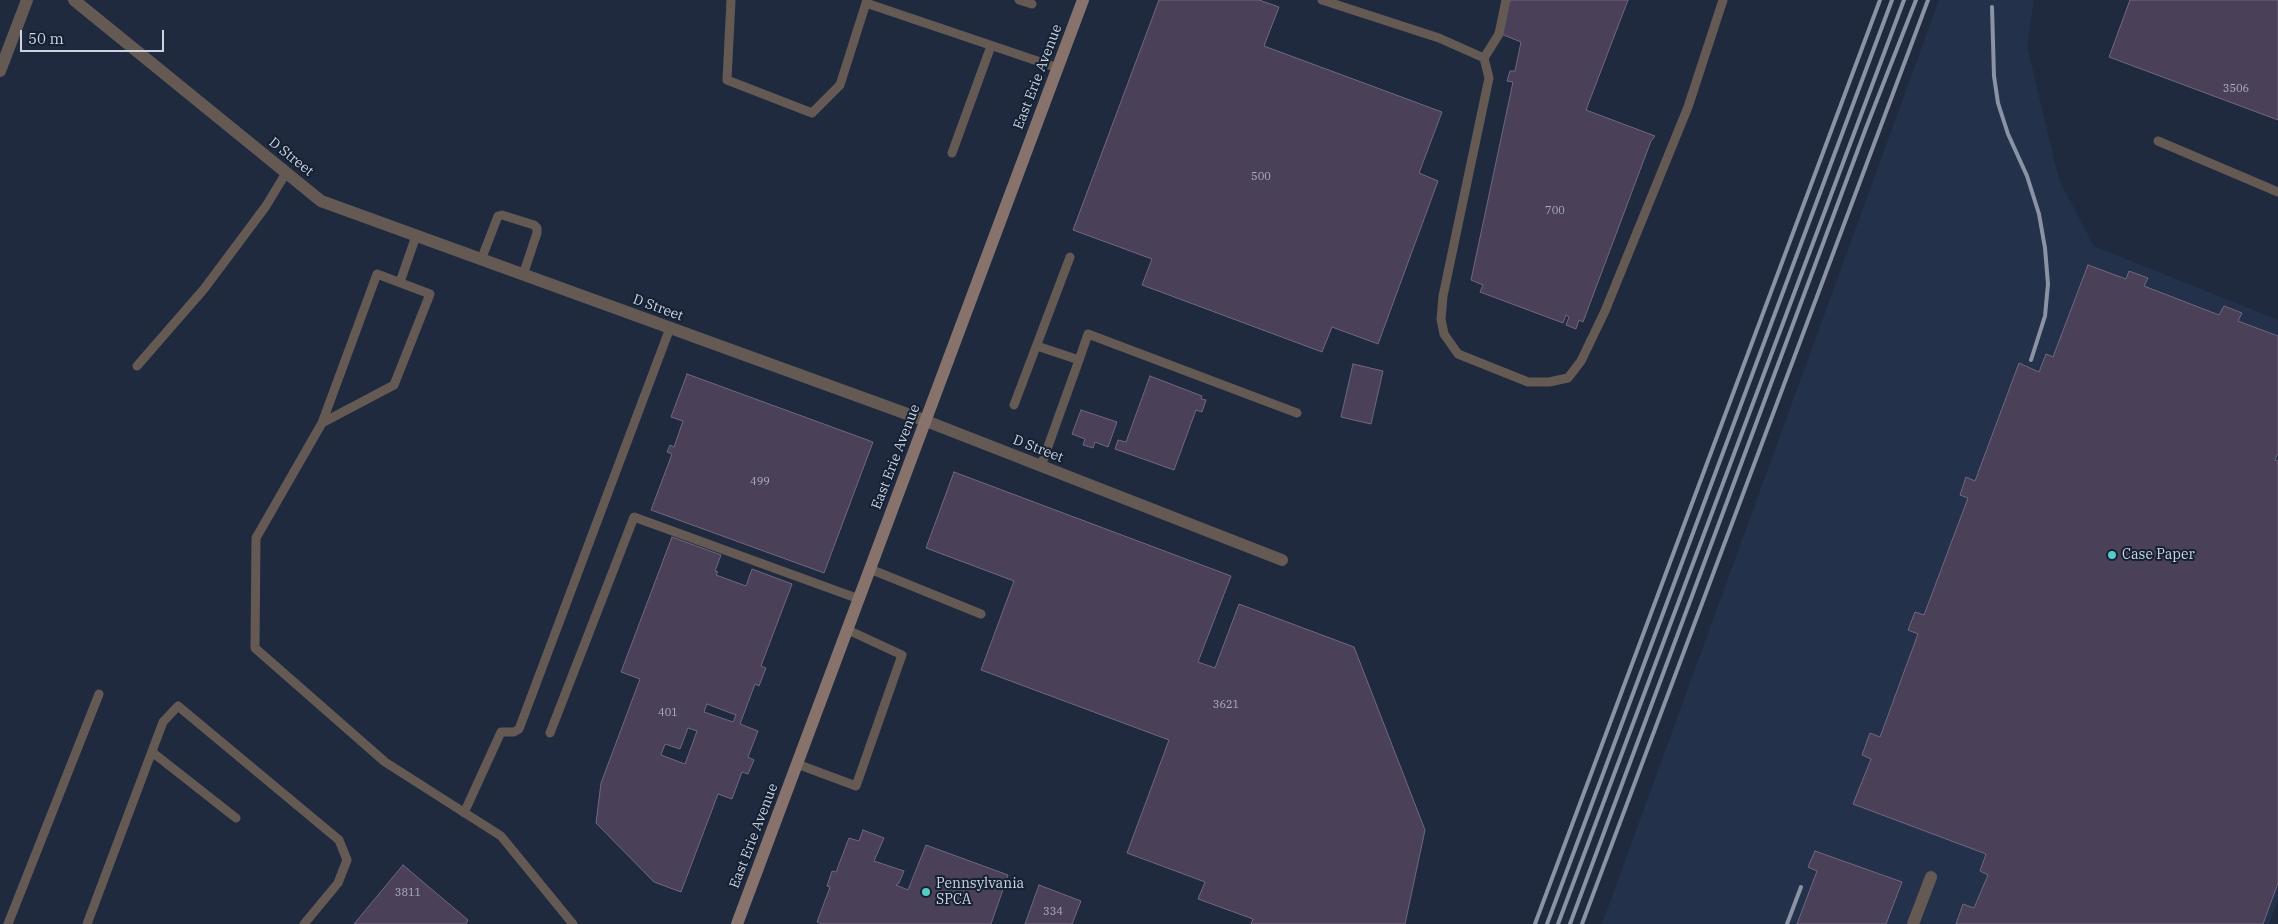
<!DOCTYPE html>
<style>
body{margin:0}
#map{position:relative;width:2278px;height:924px;overflow:hidden;background:#1f2a3e;font-family:"IBM Plex Serif",serif}
canvas{display:block}
.scale{position:absolute;left:20px;top:30px;width:144px;height:22px;box-sizing:border-box;border:2px solid #ccd4e1;border-top:0;padding-left:6px;font-size:15px;line-height:18px;white-space:nowrap;color:#ccd4e1;-webkit-text-stroke:4px #152033;paint-order:stroke}
</style>
<div id="map">
<canvas width="2278" height="924"></canvas>
<div class="scale">50 m</div>
</div>
<script>
const context = document.querySelector('canvas').getContext('2d');
context.lineJoin = 'round';
function fillPath(path, color) { context.fillStyle = color; context.fill(path, 'evenodd'); }
const shape = rows => new Path2D(rows.map(r => 'M' + r).join(''));
function stroke(path, color, width, dash) { context.strokeStyle = color; context.lineWidth = width; context.lineCap = dash ? 'butt' : 'round'; context.setLineDash(dash || []); context.stroke(path); }
function drawText(font, color, halo, rows, align = 'center') {
  context.font = font + ' "IBM Plex Serif",serif'; context.lineWidth = 4; context.setLineDash([]); context.textBaseline = 'middle'; context.strokeStyle = halo; context.fillStyle = color; for (const [text, x, y, turn = 0] of rows) {
    context.save(); context.translate(x, y); context.rotate((+turn || 0) * Math.PI / 180); context.textAlign = isNaN(turn) ? turn : align; if (halo) context.strokeText(text, 0, 0); context.fillText(text, 0, 0); context.restore();
  }
}
fillPath(shape([
 [1939,0,2034,0,2027,46,2059,180,2094,246,2278,320,2278,900,2269,924,1602,924]
]), '#24314b');
const building = shape([
 [1159,0,1259,0,1279,7,1264,46,1442,112,1419,173,1438,181,1378,344,1332,327,1322,352,1142,285,1152,259,1073,230,1159,0],
 [1509,0,1628,0,1586,110,1655,136,1651,141,1583,322,1579,320,1576,329,1566,325,1569,317,1566,315,1563,323,1480,292,1483,285,1471,280,1513,82,1507,81,1510,71,1515,71,1521,42,1501,34,1509,0],
 [2130,0,2278,0,2278,120,2109,57,2130,0],
 [2088,265,2126,279,2129,271,2148,278,2144,286,2219,315,2224,306,2242,313,2238,321,2278,336,2278,453,2275,460,2278,461,2278,883,2263,924,1956,924,1963,904,1974,908,1988,875,1980,871,1986,854,1853,804,1871,759,1862,755,1870,733,1880,737,1918,634,1908,630,1915,612,1924,615,1968,498,1960,495,1966,477,1975,481,2019,363,2039,372,2046,354,2053,357,2088,265],
 [1353,364,1383,371,1371,424,1341,417,1353,364],
 [687,374,873,442,824,573,651,510,672,454,667,452,670,445,674,447,683,421,671,417,687,374],
 [1150,376,1202,396,1201,399,1206,400,1202,412,1196,410,1174,470,1115,449,1118,440,1126,442,1150,376],
 [1081,410,1117,422,1108,447,1095,442,1093,448,1083,445,1085,439,1072,434,1081,410],
 [954,472,1231,576,1198,662,1215,668,1239,604,1354,647,1425,830,1405,924,1251,924,1253,919,1198,899,1205,882,1127,853,1169,740,981,670,1014,581,926,548,954,472],
 [672,537,721,555,715,571,718,572,716,575,746,586,752,569,792,584,761,666,766,668,759,686,755,684,740,724,758,731,748,757,754,760,748,774,742,772,732,799,718,794,681,892,654,882,596,823,601,783,640,679,621,672,672,537],
 [707,704,736,715,733,722,704,712,707,704],
 [688,728,697,731,685,764,661,755,665,744,680,749,688,728],
 [863,830,884,838,874,861,904,871,899,883,896,885,908,890,926,845,1008,875,991,924,822,924,817,922,830,887,827,886,832,871,836,872,849,838,859,841,863,830],
 [1815,851,1902,882,1886,924,1797,924,1817,871,1808,867,1815,851],
 [403,865,468,920,466,924,354,924,403,865],
 [1039,885,1081,901,1072,924,1025,924,1039,885]
]);
fillPath(building, '#4a4158');
stroke(building, '#716780', 1);
stroke(shape([
 [731,0,727,80,812,113,840,85,866,3],
 [867,0,866,3,1058,68],
 [1019,0,1032,4],
 [1322,0,1439,38,1484,58,1489,78,1443,296,1441,319,1444,334,1458,354,1528,382,1549,382,1568,378,1581,361,1605,311,1688,107,1723,0],
 [1484,58,1499,34,1506,0],
 [2158,141,2278,192],
 [952,153,991,46],
 [481,260,498,216,502,215,534,225,537,228,537,233,523,275],
 [400,282,416,236],
 [1037,346,1079,360,1041,466],
 [1079,360,1088,334,1297,413],
 [137,366,204,289,266,206,286,173],
 [1014,405,1070,257],
 [322,423,394,385,430,294,377,274,322,423,256,538,255,648,385,762,501,836,573,924],
 [870,569,981,614],
 [550,733,634,517,859,599],
 [152,752,236,818],
 [797,764,856,786,902,655,848,630],
 [464,813,501,732,514,732,519,729,670,328],
 [8,924,99,694],
 [87,924,163,722,178,706,339,840,347,860,338,883,304,924]
]), '#655954', 9);
stroke(shape([
 [74,0,321,201,921,419,1282,560],
 [0,71,27,0],
 [1913,924,1931,877]
]), '#655954', 12);
stroke(shape([
 [737,924,1083,0]
]), '#87736b', 12);
stroke(shape([
 [1992,7,1994,76,1998,103,2008,134,2027,176,2039,214,2045,248,2048,284,2045,316,2031,360],
 [1535,924,1880,0],
 [1547,924,1892,0],
 [1558,924,1904,0],
 [1570,924,1866,128,1916,0],
 [1582,924,1928,0],
 [1787,924,1801,887]
]), '#8a93a3', 4);
for (const [x, y, r, color] of [
 [2112,555,5,"#54cdc8"],
 [926,892,5,"#54cdc8"]
]) { const dot = new Path2D(); dot.arc(x, y, r, 0, 2 * Math.PI); context.fillStyle = color; context.fill(dot); stroke(dot, '#152033', 2); }
drawText('11px', '#acafbf', null, [
 ["3506",2236,89],
 ["500",1261,177],
 ["700",1555,211],
 ["499",760,482],
 ["3621",1226,705],
 ["401",668,713],
 ["3811",408,893],
 ["334",1053,912]
]);
drawText('14px', '#ccd4e1', '#152033', [
 ["East Erie Avenue",1038,77,-69],
 ["D Street",291,157,39],
 ["D Street",658,308,20],
 ["D Street",1038,449,21],
 ["East Erie Avenue",896,457,-69],
 ["East Erie Avenue",754,836,-69]
]);
drawText('14px', '#ccd4e1', '#152033', [
 ["Case Paper",2122,555],
 ["Pennsylvania",936,884],
 ["SPCA",936,900]
], 'left');
</script>
